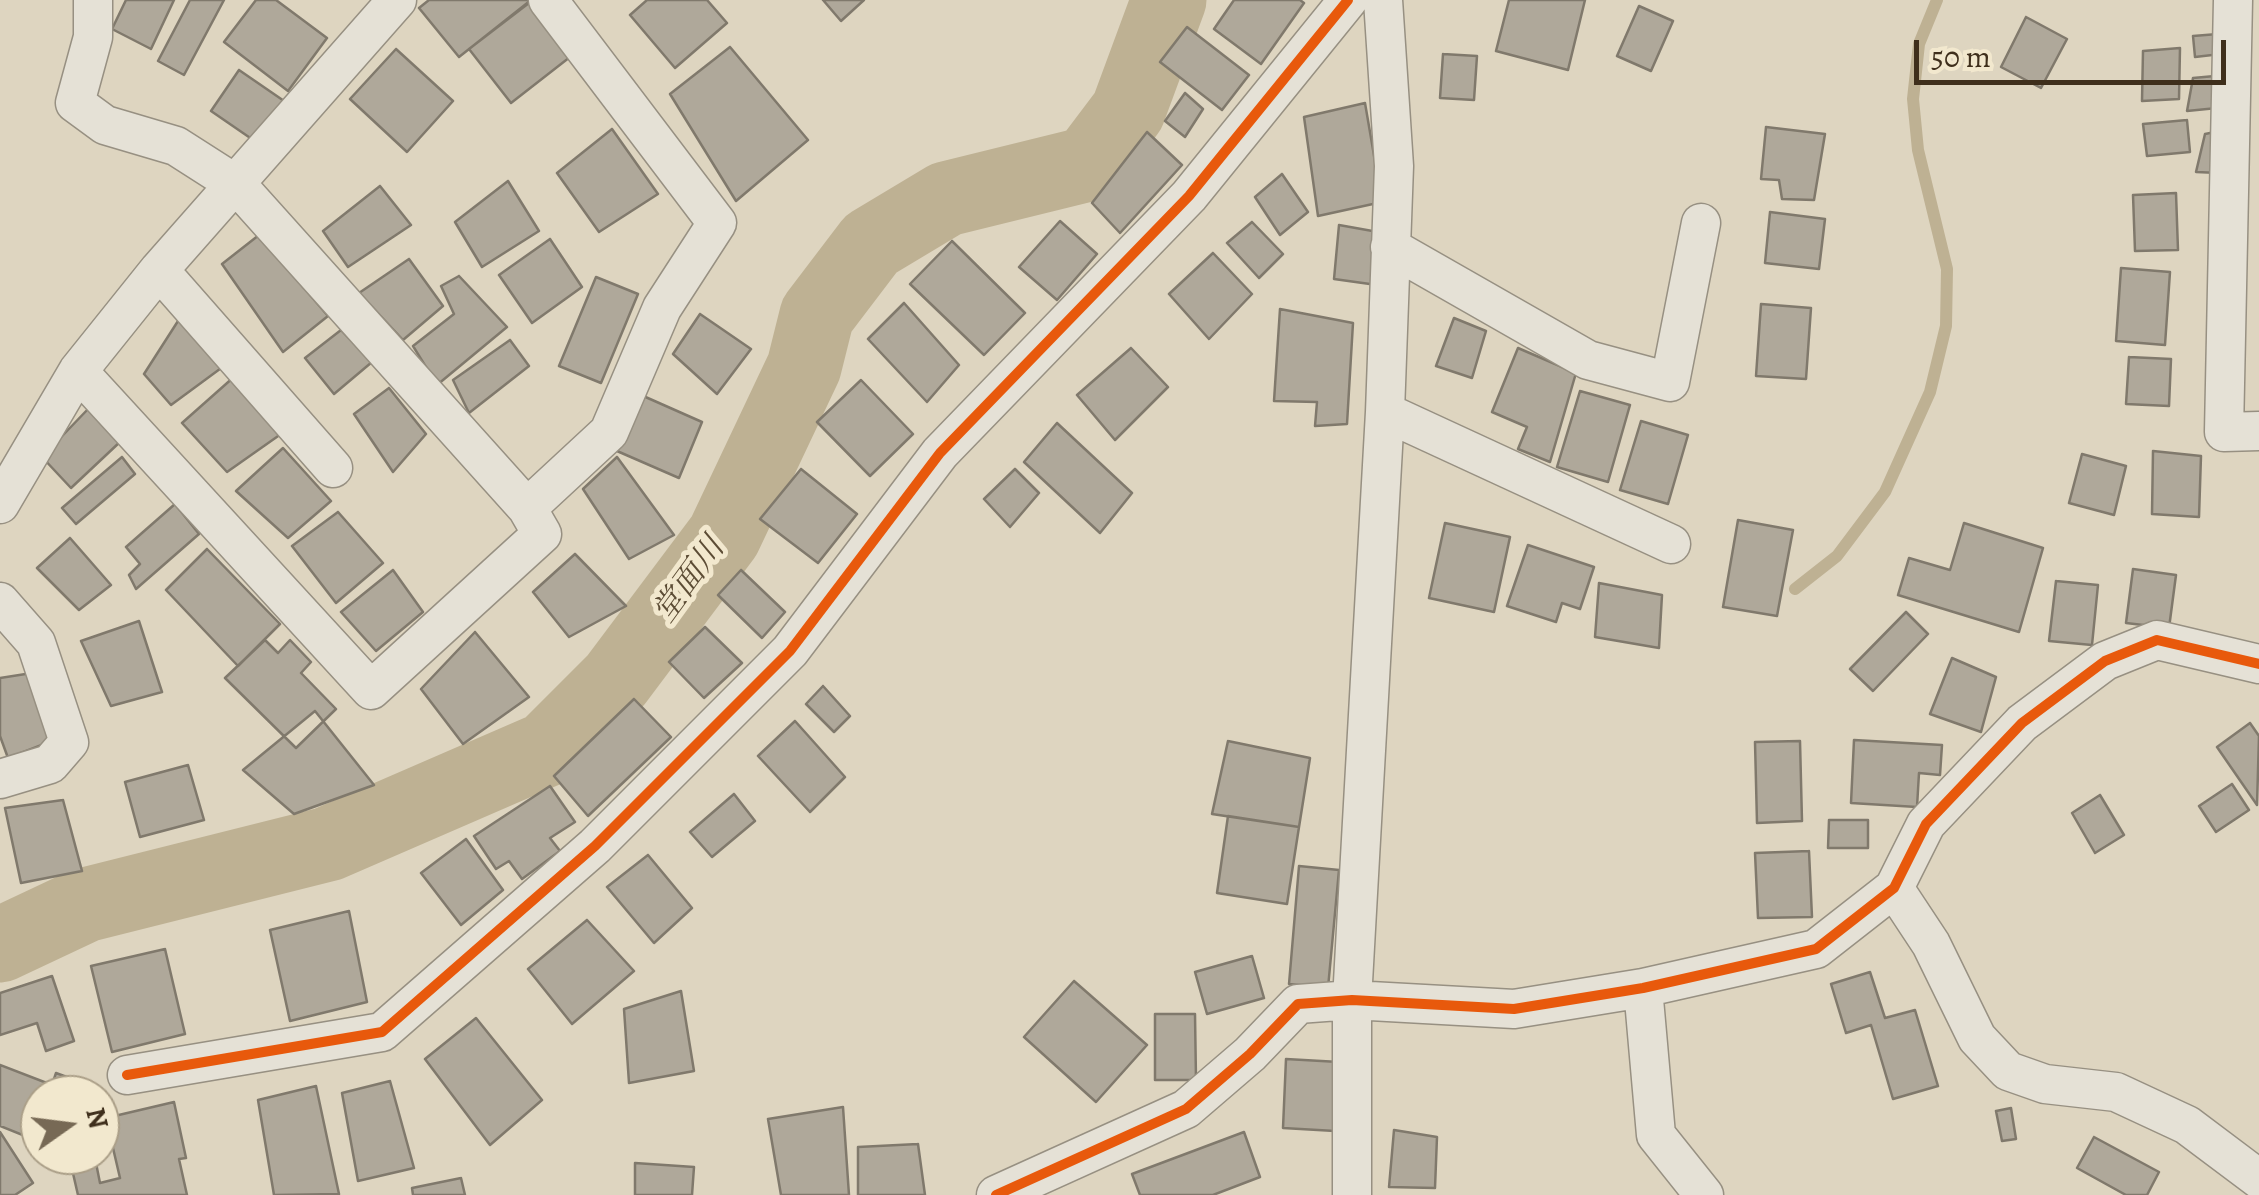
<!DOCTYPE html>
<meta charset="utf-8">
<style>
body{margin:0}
#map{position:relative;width:2259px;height:1195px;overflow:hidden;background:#ded5c0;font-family:Alegreya,serif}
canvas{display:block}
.north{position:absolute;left:20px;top:1075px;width:100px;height:100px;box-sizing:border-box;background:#f2e8ce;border:2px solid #aa9e87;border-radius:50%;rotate:76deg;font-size:28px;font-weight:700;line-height:40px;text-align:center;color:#3f2f1c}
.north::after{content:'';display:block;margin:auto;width:35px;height:45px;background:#776955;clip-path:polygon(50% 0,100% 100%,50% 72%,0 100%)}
.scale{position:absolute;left:1914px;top:40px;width:312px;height:45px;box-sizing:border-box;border:5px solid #3f2f1c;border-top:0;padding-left:12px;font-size:30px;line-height:35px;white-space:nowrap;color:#3f2f1c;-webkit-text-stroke:8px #f2e8ce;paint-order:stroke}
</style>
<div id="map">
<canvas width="2259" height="1195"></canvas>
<div class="north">N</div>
<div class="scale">50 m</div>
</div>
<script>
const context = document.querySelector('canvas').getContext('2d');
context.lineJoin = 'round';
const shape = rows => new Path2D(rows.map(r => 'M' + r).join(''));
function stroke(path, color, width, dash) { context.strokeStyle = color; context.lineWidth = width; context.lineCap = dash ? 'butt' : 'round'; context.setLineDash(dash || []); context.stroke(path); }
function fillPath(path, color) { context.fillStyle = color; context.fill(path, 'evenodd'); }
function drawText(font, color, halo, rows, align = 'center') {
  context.font = font + ' Alegreya,"Noto Serif JP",serif'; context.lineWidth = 10; context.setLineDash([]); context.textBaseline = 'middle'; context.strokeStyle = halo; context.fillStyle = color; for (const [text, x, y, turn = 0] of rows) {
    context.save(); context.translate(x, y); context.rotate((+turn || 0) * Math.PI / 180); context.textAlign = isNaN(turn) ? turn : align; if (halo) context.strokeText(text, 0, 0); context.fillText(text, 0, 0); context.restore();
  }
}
stroke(shape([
 [1795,589,1837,556,1885,492,1930,392,1946,326,1947,269,1918,150,1913,99,1919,44,1937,0]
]), '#beb193', 12);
stroke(shape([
 [0,945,85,905,328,844,547,749,616,680,724,536,804,367,817,315,871,244,946,199,1088,164,1128,111,1169,0]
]), '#beb193', 75);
const building = shape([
 [126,0,174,0,151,49,112,29,126,0],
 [190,0,224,0,184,75,158,61,190,0],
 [256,0,276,0,327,38,288,91,224,42,256,0],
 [429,0,531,0,459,57,419,8,429,0],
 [647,0,707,0,727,23,675,68,630,15,647,0],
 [823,0,864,0,841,21,823,0],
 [1234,0,1300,0,1304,3,1261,64,1214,29,1234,0],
 [1509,0,1585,0,1568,70,1496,51,1509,0],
 [529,3,570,57,511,103,469,49,529,3],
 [1639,6,1673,21,1651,71,1617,56,1639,6],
 [2026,17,2067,39,2041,88,2001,67,2026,17],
 [1187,27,1249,75,1222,110,1160,62,1187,27],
 [2218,34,2221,54,2195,57,2193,36,2218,34],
 [730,47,808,140,736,201,670,94,730,47],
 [2180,48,2179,99,2142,101,2143,51,2180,48],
 [396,49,453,101,407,152,350,99,396,49],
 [1443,54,1477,56,1474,100,1440,98,1443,54],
 [239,70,287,103,259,144,211,111,239,70],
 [2215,76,2217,108,2187,111,2193,78,2215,76],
 [1185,93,1203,109,1185,137,1165,121,1185,93],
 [1365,103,1382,202,1318,216,1304,117,1365,103],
 [2187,120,2190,152,2147,156,2143,124,2187,120],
 [1766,127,1825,134,1814,200,1782,199,1779,180,1761,179,1766,127],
 [612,129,658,194,599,232,557,173,612,129],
 [2220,131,2219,173,2196,172,2205,134,2220,131],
 [1147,132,1182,165,1120,233,1092,203,1147,132],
 [1282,174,1308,212,1280,235,1255,197,1282,174],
 [508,181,539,231,482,267,455,222,508,181],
 [380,186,411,225,348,267,323,231,380,186],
 [2176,193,2178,250,2135,251,2133,195,2176,193],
 [1770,212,1825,219,1819,269,1765,263,1770,212],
 [1060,221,1097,254,1057,300,1019,267,1060,221],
 [1252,222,1283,254,1259,278,1227,243,1252,222],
 [1339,225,1378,232,1377,285,1334,279,1339,225],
 [259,235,328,316,283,352,222,264,259,235],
 [550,239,582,287,532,323,499,275,550,239],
 [952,241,1025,313,984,355,910,284,952,241],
 [1213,253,1252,294,1209,339,1169,294,1213,253],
 [409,259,443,306,403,340,359,293,409,259],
 [2121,268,2170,272,2165,345,2116,341,2121,268],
 [459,276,507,327,437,385,413,346,454,314,441,286,459,276],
 [596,277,638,294,601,383,559,366,596,277],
 [904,303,959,365,927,402,868,339,904,303],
 [1761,304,1811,308,1806,379,1756,376,1761,304],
 [187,307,228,363,171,405,144,374,187,307],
 [1280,309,1353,323,1347,424,1315,426,1317,402,1274,401,1280,309],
 [700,314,751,349,717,394,673,354,700,314],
 [1454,318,1486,331,1472,378,1436,366,1454,318],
 [341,330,372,362,334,394,305,358,341,330],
 [510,340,529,366,469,413,453,380,510,340],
 [1131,348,1168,387,1115,440,1077,395,1131,348],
 [1518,348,1576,373,1550,462,1518,449,1527,427,1492,412,1518,348],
 [2129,357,2171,359,2169,406,2126,404,2129,357],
 [235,376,281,434,227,472,182,423,235,376],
 [861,380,913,434,870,476,817,422,861,380],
 [389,388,426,434,393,472,354,414,389,388],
 [1580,391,1630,405,1608,482,1557,467,1580,391],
 [641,395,702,422,679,478,617,451,641,395],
 [89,408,121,441,71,488,42,457,89,408],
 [1641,421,1688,435,1668,504,1620,490,1641,421],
 [1057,423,1132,493,1100,533,1024,462,1057,423],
 [283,448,331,501,288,538,236,491,283,448],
 [2153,451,2201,456,2199,517,2152,514,2153,451],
 [2082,454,2126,466,2114,515,2069,503,2082,454],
 [122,457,135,474,76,524,62,508,122,457],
 [617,457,674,535,629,559,583,489,617,457],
 [801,469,857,514,818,563,760,519,801,469],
 [1015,469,1039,493,1010,527,984,499,1015,469],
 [175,504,199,534,136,589,129,575,140,564,126,547,175,504],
 [338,512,383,563,336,603,292,546,338,512],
 [1738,520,1793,530,1777,616,1723,607,1738,520],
 [1445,523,1510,537,1494,612,1429,598,1445,523],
 [1964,523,2043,548,2019,632,1898,595,1909,558,1950,570,1964,523],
 [70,538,111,585,79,610,37,568,70,538],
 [1528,545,1594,567,1580,609,1562,603,1556,622,1507,606,1528,545],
 [207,549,280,624,238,666,166,590,207,549],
 [575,554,626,606,569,637,533,592,575,554],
 [2133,569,2176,575,2169,628,2126,623,2133,569],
 [393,570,423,612,376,651,341,612,393,570],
 [741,570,785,612,762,638,718,595,741,570],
 [2056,581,2098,585,2092,645,2049,641,2056,581],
 [1599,583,1662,595,1659,648,1595,637,1599,583],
 [1906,612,1928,634,1873,691,1850,669,1906,612],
 [139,621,162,692,111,706,81,641,139,621],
 [705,627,742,663,704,698,669,662,705,627],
 [475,632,529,697,463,744,421,689,475,632],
 [265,640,278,653,290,640,311,662,301,673,336,709,296,748,225,678,265,640],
 [1952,658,1996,677,1981,732,1930,714,1952,658],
 [32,673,52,741,8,758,0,736,0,678,32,673],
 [823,686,850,716,834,732,806,704,823,686],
 [634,699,671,737,588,816,554,776,634,699],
 [315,711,374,785,294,814,243,770,315,711],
 [795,721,845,777,810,812,758,756,795,721],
 [2250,723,2259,736,2257,805,2217,747,2250,723],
 [1854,740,1942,745,1940,775,1919,773,1917,807,1851,803,1854,740],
 [1228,741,1310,758,1299,827,1212,814,1228,741],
 [1800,741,1802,821,1757,823,1755,742,1800,741],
 [188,765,204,820,140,837,125,782,188,765],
 [2232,784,2249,810,2216,832,2199,806,2232,784],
 [550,786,575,822,550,838,560,851,522,879,509,861,496,869,474,836,550,786],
 [734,794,755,821,712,857,690,832,734,794],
 [2100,795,2124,835,2095,853,2072,813,2100,795],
 [63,800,82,871,21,883,5,808,63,800],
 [1228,816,1299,827,1287,904,1217,893,1228,816],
 [1829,820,1868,820,1868,848,1828,848,1829,820],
 [466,839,503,890,461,925,421,873,466,839],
 [1809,851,1812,917,1758,918,1755,853,1809,851],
 [648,855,692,908,654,943,607,887,648,855],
 [1299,866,1339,870,1328,988,1289,984,1299,866],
 [349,911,367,1002,290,1021,270,930,349,911],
 [587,920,634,971,572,1024,528,969,587,920],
 [165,949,185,1034,112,1052,91,966,165,949],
 [1252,956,1264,998,1207,1014,1195,972,1252,956],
 [1870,972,1885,1018,1915,1010,1938,1086,1893,1099,1871,1025,1846,1033,1831,984,1870,972],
 [52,976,74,1041,46,1051,37,1023,0,1035,0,993,52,976],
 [1074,981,1147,1045,1096,1102,1024,1037,1074,981],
 [681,991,694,1071,629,1083,624,1009,681,991],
 [1155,1014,1195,1014,1196,1080,1155,1080,1155,1014],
 [476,1018,542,1100,490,1145,425,1059,476,1018],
 [1286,1059,1339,1062,1335,1131,1283,1128,1286,1059],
 [0,1065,52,1085,56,1073,94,1087,91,1095,40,1095,40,1142,0,1126,0,1065],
 [390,1081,414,1168,358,1181,342,1093,390,1081],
 [316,1086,339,1194,274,1195,258,1100,316,1086],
 [174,1102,186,1158,179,1159,187,1195,78,1195,72,1169,96,1163,100,1183,120,1178,106,1118,174,1102],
 [843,1107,849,1195,781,1195,768,1119,843,1107],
 [2011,1108,2016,1139,2002,1141,1996,1111,2011,1108],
 [1394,1130,1437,1137,1435,1188,1389,1187,1394,1130],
 [0,1132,33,1183,15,1195,0,1195,0,1132],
 [1244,1132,1260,1177,1213,1195,1140,1195,1132,1174,1244,1132],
 [2094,1137,2159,1172,2147,1195,2126,1195,2077,1168,2094,1137],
 [918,1144,925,1195,858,1195,858,1147,918,1144],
 [635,1163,694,1167,692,1195,635,1195,635,1163],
 [461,1178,465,1195,413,1195,412,1188,461,1178]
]);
fillPath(building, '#afa89a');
stroke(building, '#80796c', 2.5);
const street = shape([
 [2233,0,2224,432,2259,431],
 [1390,247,1588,360,1670,382,1701,223],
 [159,270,333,468],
 [78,371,371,690,542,534,527,508,237,185,176,146,105,125,75,103,93,37,93,0],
 [1385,412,1671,544],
 [0,504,78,371,159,270,397,0],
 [527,508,609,432,662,308,717,223,548,0],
 [0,602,36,643,69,742,50,764,0,779],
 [1894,888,1931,944,1977,1038,2008,1071,2045,1084,2116,1092,2187,1125,2259,1179],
 [1643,988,1656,1135,1704,1195],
 [127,1075,382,1032,595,846,790,651,940,453,1189,196,1348,0],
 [996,1195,1186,1109,1250,1054,1298,1004,1352,1000,1514,1009,1643,988,1816,949,1894,888,1926,824,2022,723,2105,661,2157,640,2259,664],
 [1352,1195,1352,1000,1385,412,1394,166,1383,0]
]);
stroke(street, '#979082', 41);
stroke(street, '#e5e1d6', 38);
stroke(shape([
 [127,1075,382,1032,595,846,790,651,940,453,1189,196,1348,0],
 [996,1195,1186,1109,1250,1054,1298,1004,1352,1000,1514,1009,1643,988,1816,949,1894,888,1926,824,2022,723,2105,661,2157,640,2259,664]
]), '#e8590c', 10);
drawText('italic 32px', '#5c4c35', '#f2e8ce', [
 ["堂面川",690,581,-54]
]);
</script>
